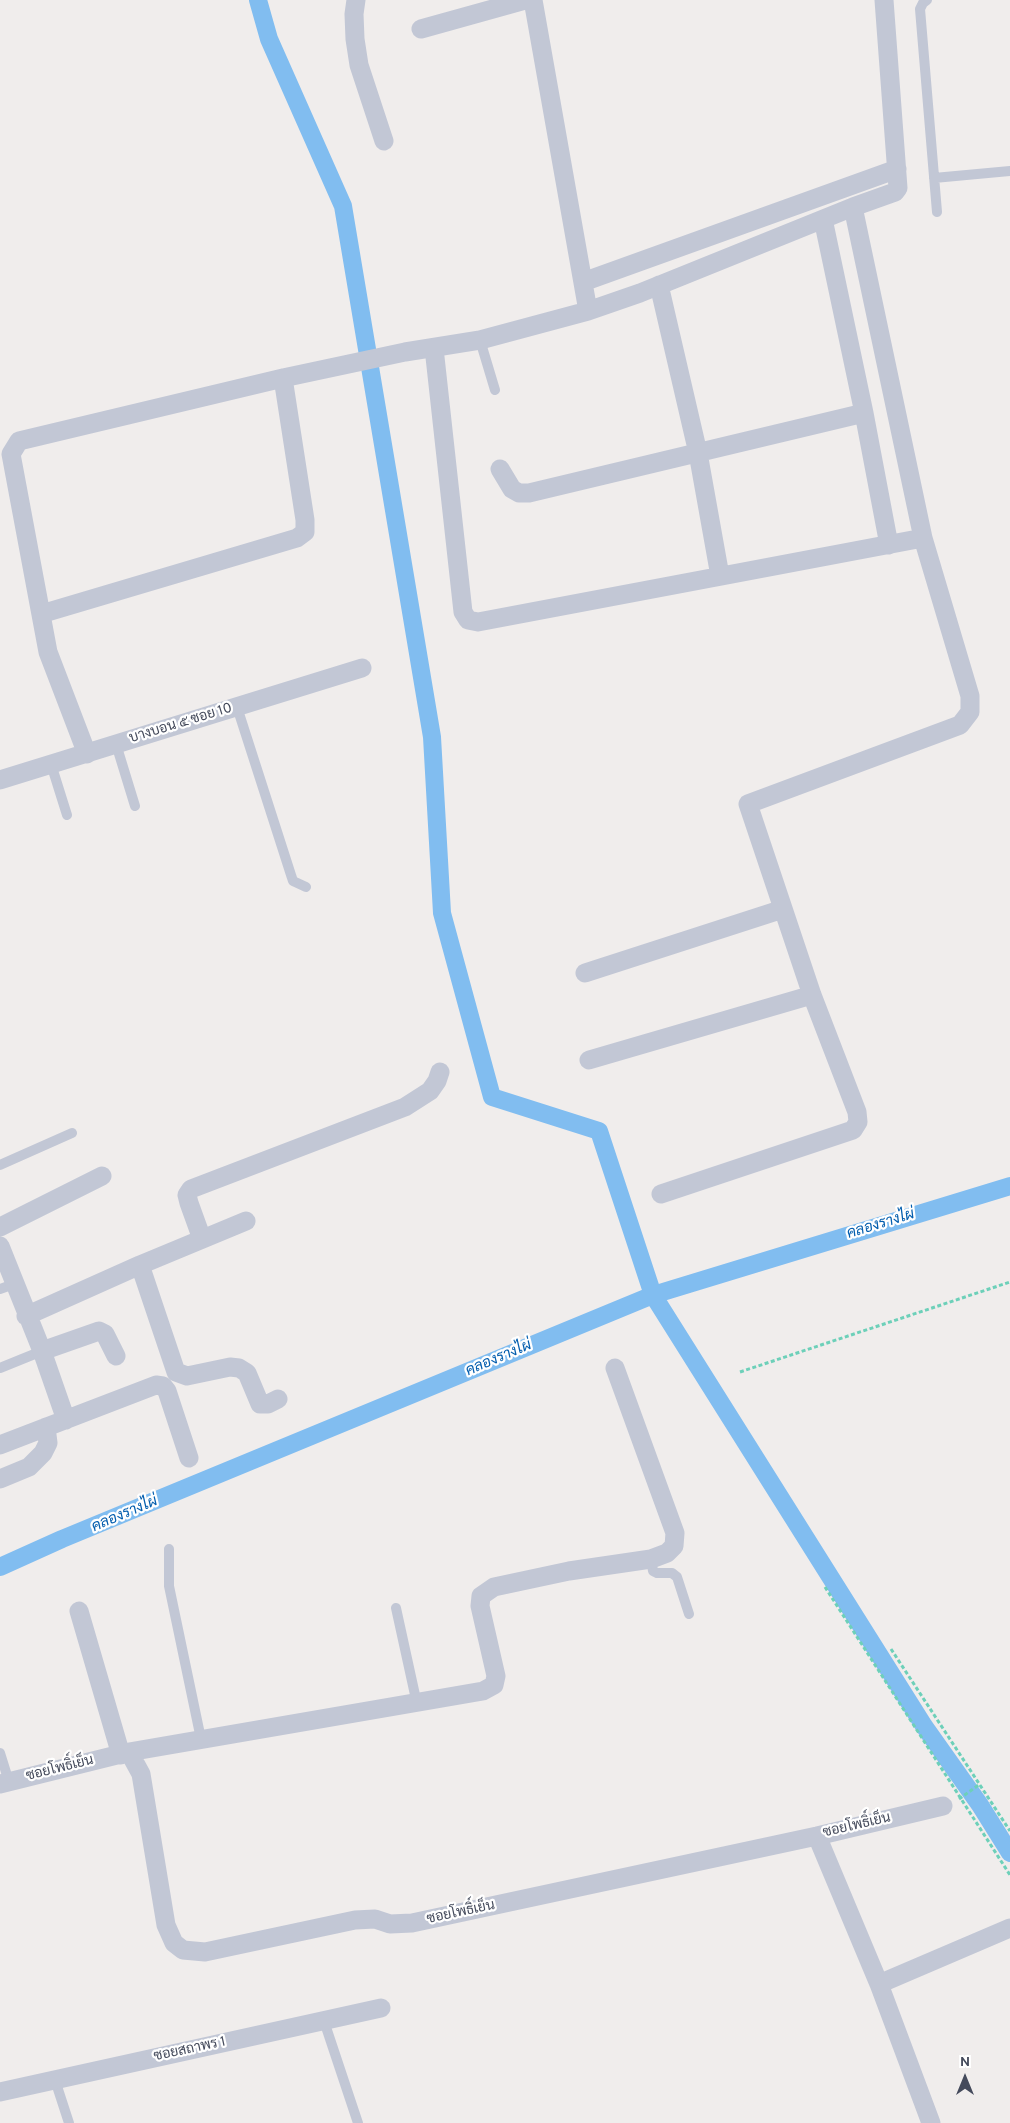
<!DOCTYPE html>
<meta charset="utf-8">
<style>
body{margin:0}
#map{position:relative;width:1010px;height:2123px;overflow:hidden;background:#f0edec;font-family:Overpass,sans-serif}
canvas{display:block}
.north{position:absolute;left:940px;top:2053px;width:50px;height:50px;-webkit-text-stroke:4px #fff;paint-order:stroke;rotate:0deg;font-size:14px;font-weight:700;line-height:20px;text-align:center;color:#444a5b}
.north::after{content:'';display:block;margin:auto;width:18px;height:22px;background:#444a5b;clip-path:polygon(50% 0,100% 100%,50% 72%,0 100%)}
</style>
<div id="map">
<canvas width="1010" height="2123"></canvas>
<div class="north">N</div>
</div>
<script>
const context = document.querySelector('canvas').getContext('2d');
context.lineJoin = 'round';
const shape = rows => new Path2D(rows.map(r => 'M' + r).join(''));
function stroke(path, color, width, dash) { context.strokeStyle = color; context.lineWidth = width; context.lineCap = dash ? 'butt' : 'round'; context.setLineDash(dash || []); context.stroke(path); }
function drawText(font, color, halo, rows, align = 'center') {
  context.font = font + ' Overpass,Sarabun,sans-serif'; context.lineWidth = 4.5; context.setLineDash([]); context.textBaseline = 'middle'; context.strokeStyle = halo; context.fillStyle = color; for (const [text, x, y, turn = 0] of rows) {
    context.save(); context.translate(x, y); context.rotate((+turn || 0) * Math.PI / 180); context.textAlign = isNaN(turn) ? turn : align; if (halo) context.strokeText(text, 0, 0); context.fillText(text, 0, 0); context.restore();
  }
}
stroke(shape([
 [258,0,269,39,343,206,432,737,442,913,492,1097,599,1131,653,1295,924,1726,980,1805,1010,1853],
 [0,1567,62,1539,653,1295,1010,1186]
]), '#81bdf0', 18);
stroke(shape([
 [740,1372,1010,1282],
 [825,1587,1010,1875],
 [891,1649,1010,1831],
 [959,1799,980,1784]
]), '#6dd0b9', 3, [4, 2.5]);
stroke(shape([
 [927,0,923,3,920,9,937,212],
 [934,178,1010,171],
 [480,340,495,390],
 [237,707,291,875,293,881,306,887],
 [116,744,135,806],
 [51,764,67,815],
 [0,1165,72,1133],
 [0,1289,14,1284],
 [0,1368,42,1351],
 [169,1549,169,1586,201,1739],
 [651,1559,653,1571,657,1573,672,1573,677,1577,689,1614],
 [396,1608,417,1704],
 [0,1753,9,1782],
 [324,2021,358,2123],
 [55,2080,69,2123]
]), '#c2c7d5', 10);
stroke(shape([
 [356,0,354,14,355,39,359,65,384,141],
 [533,0,588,311],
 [421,29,525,0],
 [823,219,864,413,889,545],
 [583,282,897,169],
 [659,285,698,453,720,576],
 [434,348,463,612,468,620,478,622,923,538],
 [500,469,512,489,519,493,529,493,864,413],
 [41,614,297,538,305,532,305,520,283,378],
 [87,754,48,652,11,454,19,441,283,378,405,352,480,340,588,311,640,293,853,207],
 [0,780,362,668],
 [585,973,783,909],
 [589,1060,812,995],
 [661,1194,853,1130,858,1122,857,1112,812,995,748,804,960,725,970,712,970,696,923,538,853,207,895,192,898,188,884,0],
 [0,1227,102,1176],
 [202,1239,189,1203,187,1195,191,1189,405,1107,430,1091,437,1081,440,1072],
 [0,1246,42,1351,66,1420],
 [140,1265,176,1372,187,1376,230,1367,239,1368,247,1373,260,1404,268,1404,278,1399],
 [26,1316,140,1265,246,1221],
 [42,1351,99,1331,105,1334,116,1356],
 [0,1445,156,1385,163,1386,167,1391,189,1458],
 [0,1479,29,1467,43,1453,48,1443,46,1427],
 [79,1611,121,1755],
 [129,1752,141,1774,166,1925,174,1943,183,1950,205,1952,355,1920,375,1919,390,1924,412,1923,817,1836,943,1806],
 [0,1784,129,1752,483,1691,494,1685,496,1676,480,1606,481,1596,494,1587,569,1571,651,1559,667,1553,674,1546,675,1533,615,1368],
 [817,1836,879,1984,931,2123],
 [879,1984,1010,1928],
 [0,2092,381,2008]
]), '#c2c7d5', 19);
drawText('14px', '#444a5b', '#fff', [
 ["บางบอน ๕ ซอย 10",181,724,-17],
 ["ซอยโพธิ์เย็น",60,1769,-14],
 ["ซอยโพธิ์เย็น",857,1826,-13],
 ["ซอยโพธิ์เย็น",461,1913,-12],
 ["ซอยสถาพร 1",190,2050,-12]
]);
drawText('italic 15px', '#045eae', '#fff', [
 ["คลองรางไผ่",881,1225,-17],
 ["คลองรางไผ่",499,1359,-23],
 ["คลองรางไผ่",125,1515,-23]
]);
</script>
